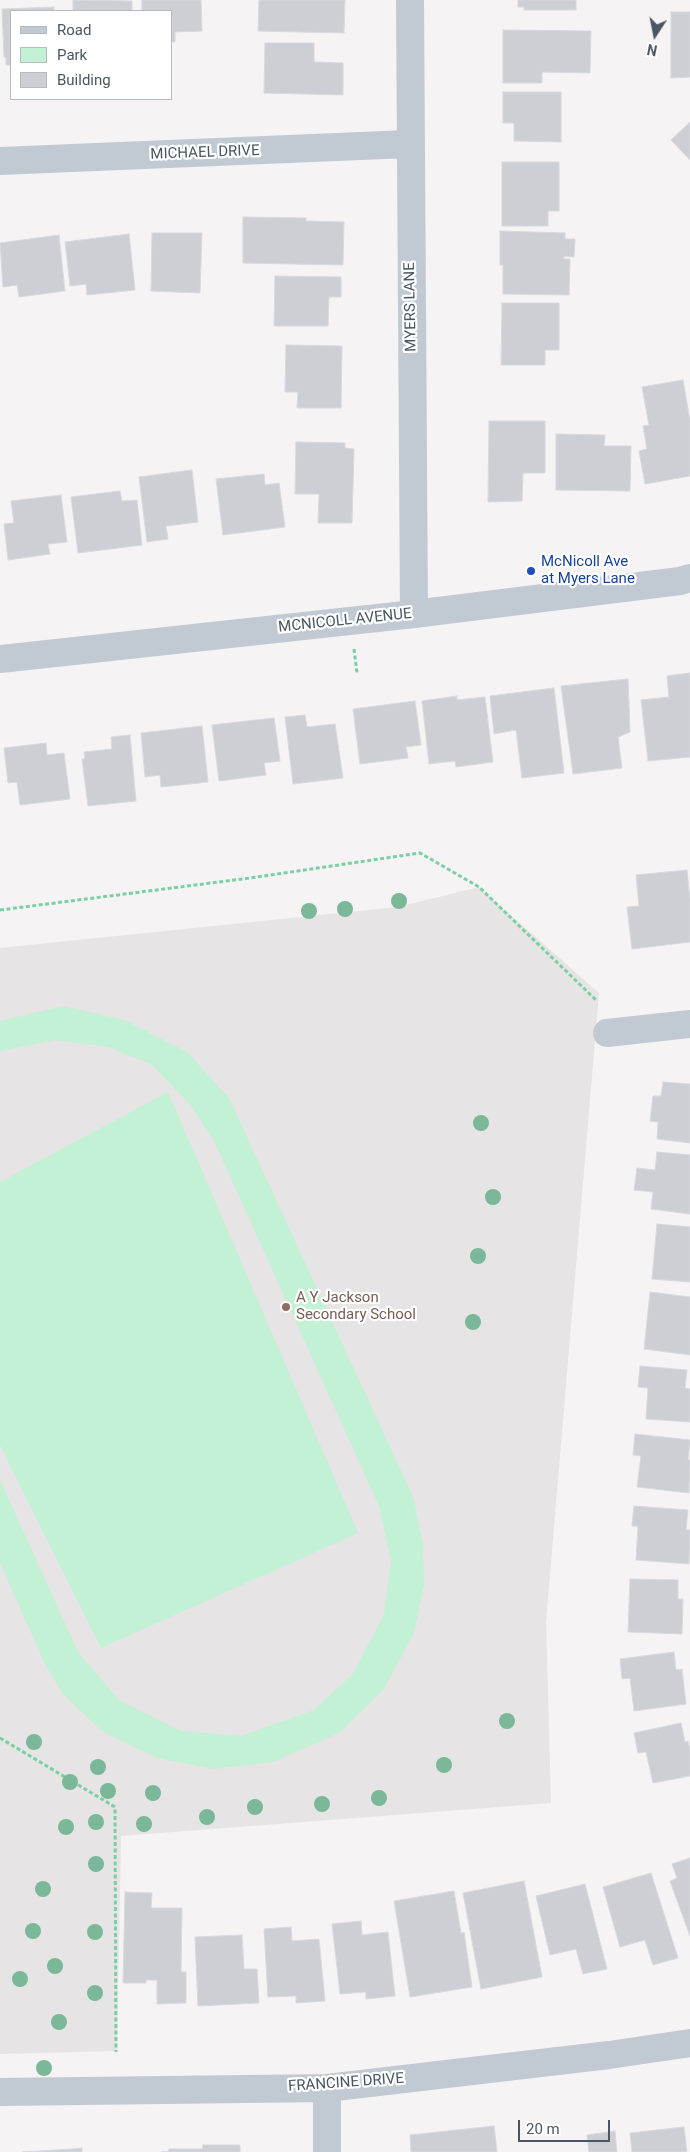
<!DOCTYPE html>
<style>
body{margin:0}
#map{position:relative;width:690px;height:2152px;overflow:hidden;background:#f5f3f3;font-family:Roboto,sans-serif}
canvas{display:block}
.legend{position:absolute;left:10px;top:10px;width:162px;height:90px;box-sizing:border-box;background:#fff;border:1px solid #b7bbc0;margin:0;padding:6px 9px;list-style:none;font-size:15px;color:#4a5661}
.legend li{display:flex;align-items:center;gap:10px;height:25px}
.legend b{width:25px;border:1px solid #b7bbc0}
.north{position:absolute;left:630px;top:10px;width:50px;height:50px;-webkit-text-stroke:4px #fff;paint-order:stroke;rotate:191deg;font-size:14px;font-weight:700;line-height:20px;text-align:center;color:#4a5661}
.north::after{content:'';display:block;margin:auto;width:18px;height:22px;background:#4a5661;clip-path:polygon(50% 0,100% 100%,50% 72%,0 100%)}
.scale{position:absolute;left:518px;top:2120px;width:92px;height:22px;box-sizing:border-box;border:2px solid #4a5661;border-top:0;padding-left:6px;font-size:15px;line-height:18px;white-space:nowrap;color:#4a5661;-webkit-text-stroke:4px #fff;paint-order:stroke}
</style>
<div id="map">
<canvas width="690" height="2152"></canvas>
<ul class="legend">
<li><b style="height:6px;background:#c1cad2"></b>Road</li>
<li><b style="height:14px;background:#c3f1d5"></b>Park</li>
<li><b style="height:14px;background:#cdcfd5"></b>Building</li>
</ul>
<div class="north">N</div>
<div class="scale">20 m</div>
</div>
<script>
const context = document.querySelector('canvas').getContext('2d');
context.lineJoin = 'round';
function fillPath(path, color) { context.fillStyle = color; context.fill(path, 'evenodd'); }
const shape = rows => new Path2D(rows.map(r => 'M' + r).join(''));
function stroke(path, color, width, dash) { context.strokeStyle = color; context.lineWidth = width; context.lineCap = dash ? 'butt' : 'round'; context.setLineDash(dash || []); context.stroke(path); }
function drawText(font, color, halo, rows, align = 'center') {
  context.font = font + ' Roboto,sans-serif'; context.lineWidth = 4.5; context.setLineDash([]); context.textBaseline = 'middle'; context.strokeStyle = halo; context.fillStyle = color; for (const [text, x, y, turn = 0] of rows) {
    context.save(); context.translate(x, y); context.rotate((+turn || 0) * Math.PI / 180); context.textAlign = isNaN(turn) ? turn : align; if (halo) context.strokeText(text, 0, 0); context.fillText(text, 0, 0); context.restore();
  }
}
fillPath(shape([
 [479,887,599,993,546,1622,551,1803,121,1836,117,2051,0,2054,0,948,398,907]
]), '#e6e4e5');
fillPath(shape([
 [63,1006,124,1020,187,1052,229,1098,414,1499,423,1545,424,1585,414,1633,383,1690,339,1733,273,1762,214,1769,157,1758,103,1732,63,1694,45,1664,0,1563,0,1480,78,1652,119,1700,181,1731,241,1736,314,1710,352,1675,384,1615,391,1561,379,1506,215,1143,190,1104,152,1065,109,1047,55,1040,0,1051,0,1021],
 [168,1092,358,1533,101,1648,0,1445,0,1182]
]), '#c3f1d5');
const building = shape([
 [73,0,132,1,132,11,73,11,73,0],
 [142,0,201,0,202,31,175,32,175,42,171,42,171,11,142,11,142,0],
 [259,0,345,0,344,33,258,31,259,0],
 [518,0,576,0,576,10,524,10,524,7,518,7,518,0],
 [54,7,54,11,11,11,11,65,6,65,6,58,4,57,2,9,54,7],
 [671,12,690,12,690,77,671,78,671,12],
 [503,30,591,31,590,73,542,72,542,83,503,83,503,30],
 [265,43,314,43,314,62,343,63,343,95,264,93,265,43],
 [503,92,561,92,561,142,514,141,514,123,503,123,503,92],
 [690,122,690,160,671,140,690,122],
 [502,162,559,162,559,211,548,211,548,226,502,226,502,162],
 [243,217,306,218,306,221,344,222,343,265,243,263,243,217],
 [500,231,565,233,565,239,575,239,574,257,564,256,564,259,570,259,569,295,503,294,503,265,500,265,500,231],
 [152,233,202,233,200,293,151,291,152,233],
 [129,234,135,290,87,295,86,284,70,286,65,242,129,234],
 [59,235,65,291,19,297,17,285,3,287,0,243,59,235],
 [275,276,341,277,341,297,329,297,328,326,274,326,275,276],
 [502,303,559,303,559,350,545,350,545,365,501,365,502,303],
 [286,345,342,346,341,408,297,408,298,392,285,392,286,345],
 [683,380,690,421,690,476,645,484,639,451,647,449,643,426,649,425,642,387,683,380],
 [489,421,545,421,545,473,523,473,522,501,488,502,489,421],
 [556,434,605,435,604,446,631,446,630,491,556,490,556,434],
 [296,442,345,443,345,448,354,449,352,523,318,523,319,494,295,494,296,442],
 [192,470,198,522,166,526,168,539,147,542,139,477,192,470],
 [264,474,265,485,279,483,285,527,223,535,216,479,264,474],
 [120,491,122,501,137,500,142,545,78,553,71,497,120,491],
 [61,495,67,542,48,544,50,554,8,560,4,524,14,523,11,501,61,495],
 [690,673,690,757,648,761,641,700,669,697,667,676,690,673],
 [628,679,630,732,618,737,622,768,573,774,561,686,628,679],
 [554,688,564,773,522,778,516,730,494,734,490,696,554,688],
 [457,696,457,700,485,697,493,762,456,767,455,761,429,764,422,701,457,696],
 [415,701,421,745,406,747,408,758,360,764,353,709,415,701],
 [305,715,307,727,335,724,343,778,293,784,285,717,305,715],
 [274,718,280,761,264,763,266,775,219,781,212,725,274,718],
 [202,726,208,782,161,787,160,775,145,777,141,733,202,726],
 [130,735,136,801,88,806,82,759,85,759,84,752,112,749,111,737,130,735],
 [46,743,47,755,64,753,70,799,20,805,17,782,8,783,4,748,46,743],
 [687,870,690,900,690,942,632,949,627,907,639,906,636,875,687,870],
 [663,1082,690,1084,690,1143,657,1139,658,1122,650,1121,653,1096,661,1096,663,1082],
 [657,1152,690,1155,690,1214,651,1209,653,1192,634,1190,637,1168,655,1170,657,1152],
 [657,1224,690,1227,690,1282,652,1279,657,1224],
 [650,1292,690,1297,690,1355,644,1349,650,1292],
 [640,1366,687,1370,685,1388,690,1389,690,1422,646,1419,648,1388,638,1387,640,1366],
 [635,1434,690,1440,688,1460,690,1460,689,1493,637,1487,641,1456,633,1455,635,1434],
 [634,1506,688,1510,686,1530,690,1530,689,1564,636,1560,638,1526,632,1526,634,1506],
 [630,1579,678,1580,678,1599,683,1599,682,1634,628,1632,630,1579],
 [674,1652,676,1670,682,1669,686,1704,634,1711,630,1678,622,1679,620,1659,674,1652],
 [681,1723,685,1742,688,1741,690,1750,690,1776,653,1783,646,1752,638,1753,634,1733,681,1723],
 [690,1858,690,1936,670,1881,677,1878,672,1864,690,1858],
 [651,1873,678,1958,653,1965,645,1940,620,1947,603,1887,651,1873],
 [524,1881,542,1977,481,1989,463,1893,524,1881],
 [585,1884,607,1969,583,1974,576,1949,550,1955,536,1896,585,1884],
 [454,1891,461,1933,464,1932,472,1987,410,1997,394,1901,454,1891],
 [125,1892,152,1893,151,1908,182,1908,181,1972,186,1972,186,2003,157,2004,157,1980,146,1980,146,1983,123,1983,125,1892],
 [361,1921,362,1935,388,1932,395,1996,366,1999,366,1992,340,1994,332,1924,361,1921],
 [291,1927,292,1941,319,1939,325,2001,296,2003,296,1996,268,1997,264,1929,291,1927],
 [242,1935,244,1969,257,1969,259,2003,198,2006,195,1937,242,1935],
 [494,2126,497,2152,411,2152,410,2135,494,2126],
 [684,2127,687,2152,632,2152,630,2133,684,2127],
 [615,2131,617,2152,589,2152,587,2135,615,2131],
 [203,2145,240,2145,240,2152,161,2152,168,2152,169,2149,202,2149,203,2145],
 [82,2148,82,2152,22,2152,73,2149,82,2148]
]);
fillPath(building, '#cdcfd5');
stroke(building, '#d7d9de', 1);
stroke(shape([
 [354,649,357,673],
 [0,910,250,878,420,853,479,887,596,1000],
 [0,1738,115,1807,116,2052]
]), '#7ad0a6', 3, [4, 2.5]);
stroke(shape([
 [410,0,414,614],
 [0,161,409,144],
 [607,1033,690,1024],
 [327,2088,327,2152],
 [0,2092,327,2088,609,2055,690,2043]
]), '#c1cad2', 28);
stroke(shape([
 [0,659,414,614,680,581,690,578]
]), '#c1cad2', 28);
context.fillStyle = '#7bb799';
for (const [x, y] of [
 [399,901],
 [345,909],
 [309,911],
 [481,1123],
 [493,1197],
 [478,1256],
 [473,1322],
 [507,1721],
 [34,1742],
 [444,1765],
 [98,1767],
 [70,1782],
 [108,1791],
 [153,1793],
 [379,1798],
 [322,1804],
 [255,1807],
 [207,1817],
 [96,1822],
 [144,1824],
 [66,1827],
 [96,1864],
 [43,1889],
 [33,1931],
 [95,1932],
 [55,1966],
 [20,1979],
 [95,1993],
 [59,2022],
 [44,2068]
]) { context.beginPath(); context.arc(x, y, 8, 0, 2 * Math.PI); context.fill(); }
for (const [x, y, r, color] of [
 [531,571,5,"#1a4fb4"],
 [286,1307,5,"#8d6e63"]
]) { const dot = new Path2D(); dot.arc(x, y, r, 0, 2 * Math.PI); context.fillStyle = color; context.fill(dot); stroke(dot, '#fff', 2); }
drawText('15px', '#4a5661', '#fff', [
 ["MICHAEL DRIVE",205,153,-2],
 ["MYERS LANE",411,307,-91],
 ["MCNICOLL AVENUE",345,621,-6],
 ["FRANCINE DRIVE",346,2083,-4]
]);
drawText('15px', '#164399', '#fff', [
 ["McNicoll Ave",541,562],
 ["at Myers Lane",541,579]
], 'left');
drawText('15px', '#785e54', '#fff', [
 ["A Y Jackson",296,1298],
 ["Secondary School",296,1315]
], 'left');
</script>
